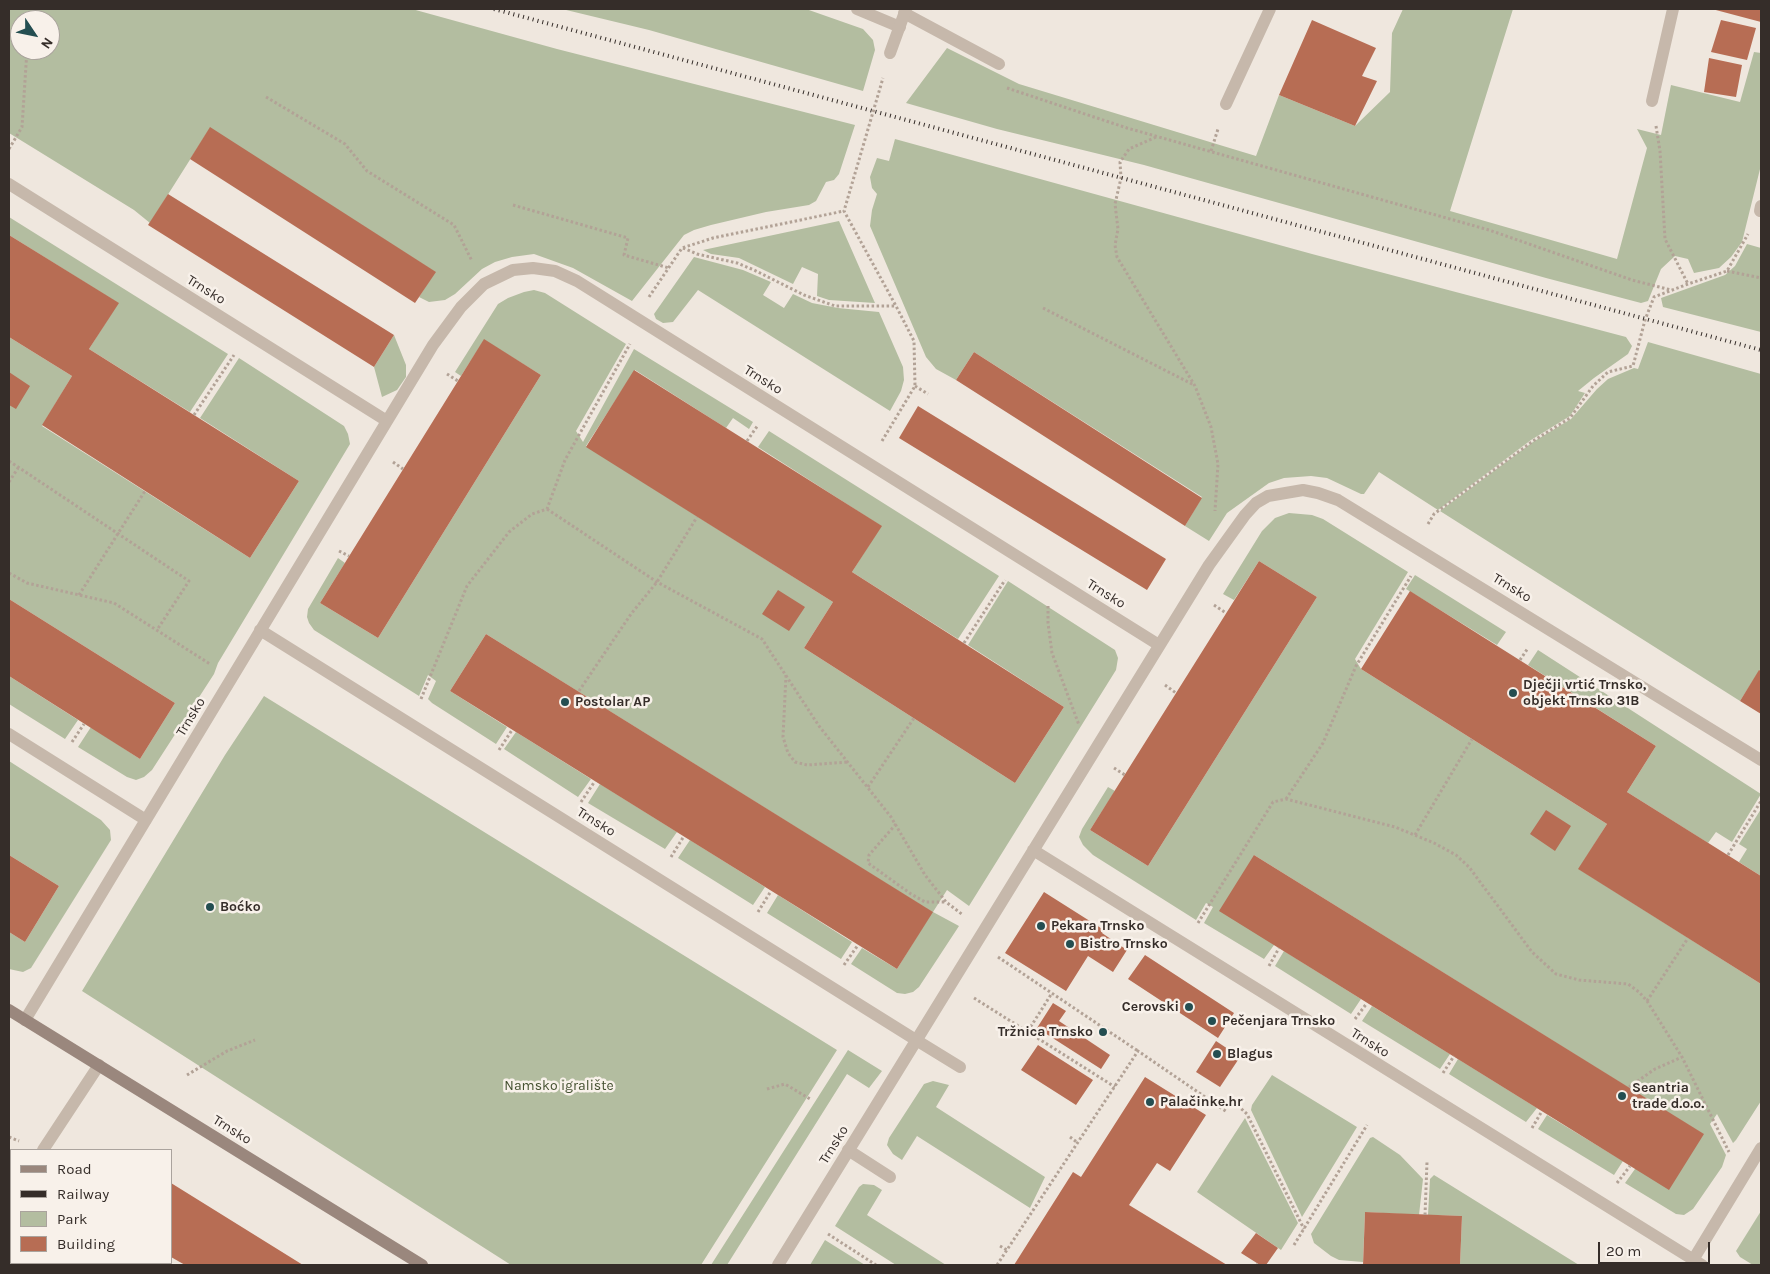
<!DOCTYPE html>
<meta charset="utf-8">
<style>
body{margin:0}
#map{position:relative;width:1770px;height:1274px;overflow:hidden;background:#efe7de;font-family:Karla,sans-serif}
canvas{display:block}
.frame{position:absolute;inset:0;border:10px solid #352d29;pointer-events:none}
.legend{position:absolute;left:10px;top:1149px;width:162px;height:115px;box-sizing:border-box;background:#f8f1ea;border:1px solid #aaa39d;margin:0;padding:6px 9px;list-style:none;font-size:15px;color:#352d29}
.legend li{display:flex;align-items:center;gap:10px;height:25px}
.legend b{width:25px;border:1px solid #aaa39d}
.north{position:absolute;left:10px;top:10px;width:50px;height:50px;box-sizing:border-box;background:#f8f1ea;border:1px solid #aaa39d;border-radius:50%;rotate:124deg;font-size:14px;font-weight:700;line-height:20px;text-align:center;color:#352d29}
.north::after{content:'';display:block;margin:auto;width:18px;height:22px;background:#244e51;clip-path:polygon(50% 0,100% 100%,50% 72%,0 100%)}
.scale{position:absolute;left:1598px;top:1242px;width:112px;height:22px;box-sizing:border-box;border:2px solid #352d29;border-top:0;padding-left:6px;font-size:15px;line-height:18px;white-space:nowrap;color:#352d29;-webkit-text-stroke:4px #f8f1ea;paint-order:stroke}
</style>
<div id="map">
<canvas width="1770" height="1274"></canvas>
<div class="frame"></div>
<ul class="legend">
<li><b style="height:6px;background:#9a877d"></b>Road</li>
<li><b style="height:6px;background:#352d29"></b>Railway</li>
<li><b style="height:14px;background:#b3bda0"></b>Park</li>
<li><b style="height:14px;background:#b76d54"></b>Building</li>
</ul>
<div class="north">N</div>
<div class="scale">20 m</div>
</div>
<script>
const context = document.querySelector('canvas').getContext('2d');
context.lineJoin = 'round';
function fillPath(path, color) { context.fillStyle = color; context.fill(path, 'evenodd'); }
const shape = rows => new Path2D(rows.map(r => 'M' + r).join(''));
function stroke(path, color, width, dash) { context.strokeStyle = color; context.lineWidth = width; context.lineCap = dash ? 'butt' : 'round'; context.setLineDash(dash || []); context.stroke(path); }
function drawText(font, color, halo, rows, align = 'center') {
  context.font = font + ' Karla,sans-serif'; context.lineWidth = 5; context.setLineDash([]); context.textBaseline = 'middle'; context.strokeStyle = halo; context.fillStyle = color; for (const [text, x, y, turn = 0] of rows) {
    context.save(); context.translate(x, y); context.rotate((+turn || 0) * Math.PI / 180); context.textAlign = isNaN(turn) ? turn : align; if (halo) context.strokeText(text, 0, 0); context.fillText(text, 0, 0); context.restore();
  }
}
fillPath(shape([
 [9,9,412,9,557,49,855,125,839,174,834,180,826,182,816,201,809,205,766,212,711,225,694,230,684,235,632,301,573,268,534,254,512,257,495,262,482,269,455,294,445,300,429,302,419,297,435,272,210,128,150,223,134,210,9,133],
 [20,20,50,20,50,50,20,50],
 [562,9,806,9,863,29,873,40,875,50,863,91,649,30],
 [1403,9,1513,9,1450,211,1617,259,1647,148,1637,129,1661,135,1671,85,1740,102,1754,52,1761,53,1761,165,1742,242,1731,257,1719,268,1694,273,1688,259,1675,256,1661,269,1648,301,1641,303,1546,278,1144,165,997,129,906,103,947,48,1019,84,1256,156,1279,95,1355,126,1390,92,1392,33],
 [895,139,1312,254,1626,337,1632,346,1628,354,1594,378,1578,391,1585,393,1570,416,1531,440,1438,510,1379,472,1364,494,1361,494,1327,478,1311,476,1284,478,1269,483,1227,513,1209,541,1185,526,1202,497,974,352,956,380,936,369,926,357,870,226,872,210,877,194,872,188,870,177,877,158,889,161],
 [9,217,228,354,190,412,89,349,118,303,9,235],
 [839,221,875,303,829,300,817,296,818,274,802,267,793,284,739,258,711,254,703,250],
 [1747,244,1761,248,1761,332,1663,307,1661,298,1725,275,1735,266],
 [694,257,743,270,771,282,763,295,784,308,793,294,812,303,838,308,879,312,903,367,904,380,901,391,890,411,698,290,673,322,663,323,656,319,654,314],
 [534,290,545,293,626,344,576,431,583,442,634,349,753,422,749,429,733,418,726,428,635,370,586,446,833,602,804,648,1015,783,1064,707,968,645,1008,581,1115,650,1118,658,1116,670,969,906,947,890,933,912,959,926,919,987,913,992,905,994,897,993,851,964,862,948,897,969,932,912,486,634,450,691,507,727,496,744,432,703,428,699,436,681,428,675,419,696,314,630,309,623,307,617,308,609,338,558,345,563,320,603,378,638,541,375,484,340,461,376,455,372,498,304,508,298,524,292],
 [394,335,406,365,406,377,397,390,382,397,374,367],
 [9,337,72,376,42,426,250,558,299,481,200,418,239,358,344,426,348,434,350,444,218,663,214,674,152,770,144,777,136,780,127,777,78,747,91,727,140,759,175,703,9,599],
 [1648,342,1761,374,1761,668,1740,701,1440,511,1533,442,1571,419,1597,389,1608,379,1634,368,1638,369],
 [769,431,999,576,958,639,852,572,881,526,758,447],
 [1289,513,1312,515,1323,519,1408,572,1355,659,1361,669,1607,824,1579,869,1761,984,1761,1101,1736,1140,1733,1143,1717,1114,1710,1124,1726,1155,1722,1167,1693,1209,1684,1215,1676,1214,1625,1183,1635,1169,1703,1134,1254,855,1274,945,1264,959,1204,923,1213,907,1206,903,1196,920,1093,855,1083,845,1079,837,1082,829,1108,787,1115,791,1090,830,1148,866,1317,597,1259,561,1234,600,1223,594,1262,531,1275,518],
 [1415,575,1506,632,1497,645,1406,589],
 [1538,650,1761,794,1732,842,1716,832,1708,843,1627,792,1656,746,1528,665],
 [9,676,78,720,65,739,9,704],
 [264,696,837,1050,701,1265,511,1265,82,991,225,755],
 [516,732,591,779,578,797,504,749],
 [9,761,101,820,110,830,111,840,31,968,23,972,9,969,9,932,25,942,59,886,9,855],
 [600,784,677,832,665,849,588,803],
 [1761,809,1761,876,1739,862,1747,849,1739,844],
 [690,840,765,887,753,905,678,858],
 [778,895,852,942,841,959,767,913],
 [1284,951,1361,999,1351,1014,1275,966],
 [1372,1006,1450,1054,1440,1069,1362,1021],
 [848,1050,882,1071,869,1088,847,1074,727,1265,711,1265],
 [1458,1059,1537,1108,1526,1122,1449,1074],
 [1272,1075,1357,1127,1302,1217,1251,1110,1252,1105],
 [933,1081,949,1085,936,1107,1045,1177,1030,1208,917,1136,902,1160,893,1154,887,1145,889,1138,924,1084],
 [1547,1115,1623,1161,1614,1175,1538,1129],
 [1245,1118,1298,1223,1281,1250,1197,1192],
 [1373,1137,1400,1155,1423,1179,1419,1215,1365,1212,1363,1262,1339,1260,1331,1256,1314,1243,1311,1234,1370,1138],
 [1434,1175,1579,1265,1460,1265,1462,1216,1428,1215,1430,1179],
 [863,1184,874,1185,882,1190,867,1215,946,1265,896,1265,835,1226,859,1187],
 [9,1203,11,1205,11,1263,123,1263,128,1265,9,1265],
 [1761,1211,1761,1265,1753,1265,1740,1257,1736,1251],
 [825,1240,865,1265,810,1265]
]), '#b3bda0');
fillPath(shape([
 [1712,9,1761,9,1761,22],
 [1312,20,1376,48,1362,76,1377,81,1355,126,1279,95],
 [1721,20,1756,28,1747,60,1711,52],
 [1709,58,1742,65,1736,97,1704,92],
 [210,127,436,272,415,303,190,159],
 [168,194,394,335,374,367,148,225],
 [9,235,119,303,89,349,299,481,250,558,42,425,72,376,9,337],
 [484,339,541,375,378,638,320,603],
 [974,352,1202,498,1185,526,956,380],
 [634,370,882,526,852,572,1064,707,1015,783,804,648,833,602,586,447],
 [9,372,30,386,16,409,9,405],
 [918,406,1166,559,1147,590,899,438],
 [1259,561,1317,597,1148,866,1090,830],
 [778,590,805,607,789,631,762,614],
 [1410,591,1656,746,1627,792,1761,876,1761,984,1578,869,1607,824,1361,669],
 [9,599,175,703,140,759,9,676],
 [486,634,933,912,897,969,450,691],
 [1759,670,1761,671,1761,714,1740,701],
 [1546,810,1571,826,1555,851,1530,834],
 [9,855,59,886,25,942,9,932],
 [1254,855,1704,1134,1669,1190,1219,911],
 [1044,892,1104,930,1102,933,1127,950,1113,972,1088,956,1066,991,1005,953],
 [1145,955,1234,1013,1218,1038,1128,979],
 [1053,1003,1066,1011,1059,1021,1110,1055,1101,1069,1037,1028],
 [1216,1041,1240,1057,1220,1087,1196,1072],
 [1038,1045,1093,1080,1076,1105,1021,1070],
 [1145,1077,1206,1115,1170,1171,1157,1163,1129,1205,1227,1265,1014,1265,1073,1172,1081,1177],
 [171,1183,303,1265,185,1265,171,1257],
 [1365,1212,1462,1216,1460,1265,1363,1265],
 [1256,1233,1278,1248,1266,1265,1260,1265,1241,1253]
]), '#b76d54');
stroke(shape([
 [33,20,35,9],
 [1007,88,1127,128,1489,230,1632,280,1671,290],
 [266,97,345,144,367,171,454,225,472,261],
 [1656,126,1660,151,1665,239,1688,284],
 [1156,137,1129,149,1120,162,1121,178,1115,204,1118,229,1115,245,1117,257,1195,386,1211,427,1218,464,1215,511],
 [9,149,22,127,27,50],
 [1211,151,1218,129],
 [513,205,628,238,624,255,669,268],
 [683,248,697,254,737,263,754,270,804,295,835,306,896,306],
 [1727,271,1761,278],
 [649,297,682,248,713,238,844,211],
 [1043,308,1194,385],
 [447,374,458,381],
 [915,386,928,394],
 [194,415,234,355],
 [747,441,758,425],
 [882,441,915,386,914,341,896,306,844,211,883,78],
 [9,461,189,581,157,630],
 [393,462,403,469],
 [9,482,18,468],
 [547,509,657,582,762,639,819,726,891,817,925,875,946,902,963,915],
 [1428,524,1434,514,1533,441,1570,418,1593,386,1608,372,1633,366,1645,320,1654,297,1688,284,1727,271,1748,234],
 [339,551,349,556],
 [9,573,27,583,114,603,210,664],
 [79,595,145,491],
 [1214,605,1226,613],
 [1048,606,1048,623,1052,653,1079,725],
 [964,643,1005,580],
 [1520,660,1528,648],
 [786,675,783,737,788,753,795,762,807,765,848,762],
 [1165,685,1176,693],
 [579,691,631,614,657,582,697,517],
 [421,699,467,586,509,532,532,514,547,509,565,460,630,344],
 [72,742,84,724],
 [499,750,512,730],
 [1114,768,1125,775],
 [868,787,914,718],
 [1286,799,1323,743,1356,666,1411,576],
 [581,802,595,781],
 [896,824,869,855,868,863,911,894,925,902,945,902],
 [1415,835,1472,739],
 [1728,855,1761,801],
 [671,857,684,836],
 [758,912,771,891],
 [1198,923,1273,802,1286,799,1395,827,1434,843,1456,855,1469,867,1532,952,1556,974,1579,980,1628,984,1639,992,1647,1001,1682,1057,1729,1152],
 [998,957,1138,1051],
 [844,965,858,945],
 [1269,966,1279,948],
 [974,998,1115,1087],
 [1647,1001,1688,938],
 [1355,1019,1367,1003],
 [1028,1031,1052,993],
 [1443,1073,1454,1056],
 [187,1075,227,1051,255,1040],
 [1629,1087,1655,1069,1682,1057],
 [767,1089,785,1084,810,1099],
 [1234,1102,1247,1114,1304,1229],
 [1532,1128,1542,1111],
 [9,1137,19,1141],
 [1070,1137,1078,1143],
 [1617,1183,1630,1166],
 [1425,1215,1427,1162],
 [828,1234,876,1265],
 [1294,1245,1367,1125],
 [1000,1246,1007,1250],
 [997,1265,1138,1051,1227,1112],
 [1257,1265,1258,1264]
]), '#b2a296', 3, [2.5, 2.5]);
stroke(shape([
 [857,9,900,27],
 [904,13,999,64],
 [916,1040,960,1067],
 [43,1150,99,1065],
 [848,1150,890,1177]
]), '#c6b8ab', 12);
stroke(shape([
 [890,53,906,9],
 [1652,101,1673,9],
 [1226,104,1270,9],
 [9,184,387,421],
 [1760,211,1761,206],
 [260,630,916,1040],
 [9,734,146,820],
 [1033,850,1702,1265],
 [25,1020,433,345,461,307,484,284,513,270,533,268,555,271,577,281,1159,645],
 [1693,1260,1761,1148],
 [778,1265,1209,565,1245,515,1256,503,1268,496,1303,490,1318,493,1338,500,1761,760]
]), '#c6b8ab', 12);
stroke(shape([
 [9,1010,422,1265]
]), '#9a877d', 12);
stroke(shape([
 [494,9,1761,350]
]), '#352d29', 4, [1, 4]);
for (const [x, y, r, color] of [
 [1513,693,5,"#244e51"],
 [565,702,5,"#244e51"],
 [210,907,5,"#244e51"],
 [1041,926,5,"#244e51"],
 [1070,944,5,"#244e51"],
 [1189,1007,5,"#244e51"],
 [1212,1021,5,"#244e51"],
 [1103,1032,5,"#244e51"],
 [1217,1054,5,"#244e51"],
 [1622,1096,5,"#244e51"],
 [1150,1102,5,"#244e51"]
]) { const dot = new Path2D(); dot.arc(x, y, r, 0, 2 * Math.PI); context.fillStyle = color; context.fill(dot); stroke(dot, '#f8f1ea', 2); }
drawText('14px', '#352d29', '#f8f1ea', [
 ["Trnsko",206,290,32],
 ["Trnsko",763,380,32],
 ["Trnsko",1512,588,31],
 ["Trnsko",1106,594,32],
 ["Trnsko",191,717,-59],
 ["Trnsko",596,822,32],
 ["Trnsko",1370,1043,32],
 ["Trnsko",232,1130,32],
 ["Trnsko",834,1145,-58]
]);
drawText('bold 14px', '#352d29', '#f8f1ea', [
 ["Dječji vrtić Trnsko,",1523,685],
 ["objekt Trnsko 31B",1523,701],
 ["Postolar AP",575,702],
 ["Boćko",220,907],
 ["Pekara Trnsko",1051,926],
 ["Bistro Trnsko",1080,944],
 ["Cerovski",1179,1007,"right"],
 ["Pečenjara Trnsko",1222,1021],
 ["Tržnica Trnsko",1093,1032,"right"],
 ["Blagus",1227,1054],
 ["Seantria",1632,1088],
 ["trade d.o.o.",1632,1104],
 ["Palačinke.hr",1160,1102]
], 'left');
drawText('14px', '#445030', '#f8f1ea', [
 ["Namsko igralište",559,1086]
]);
</script>
